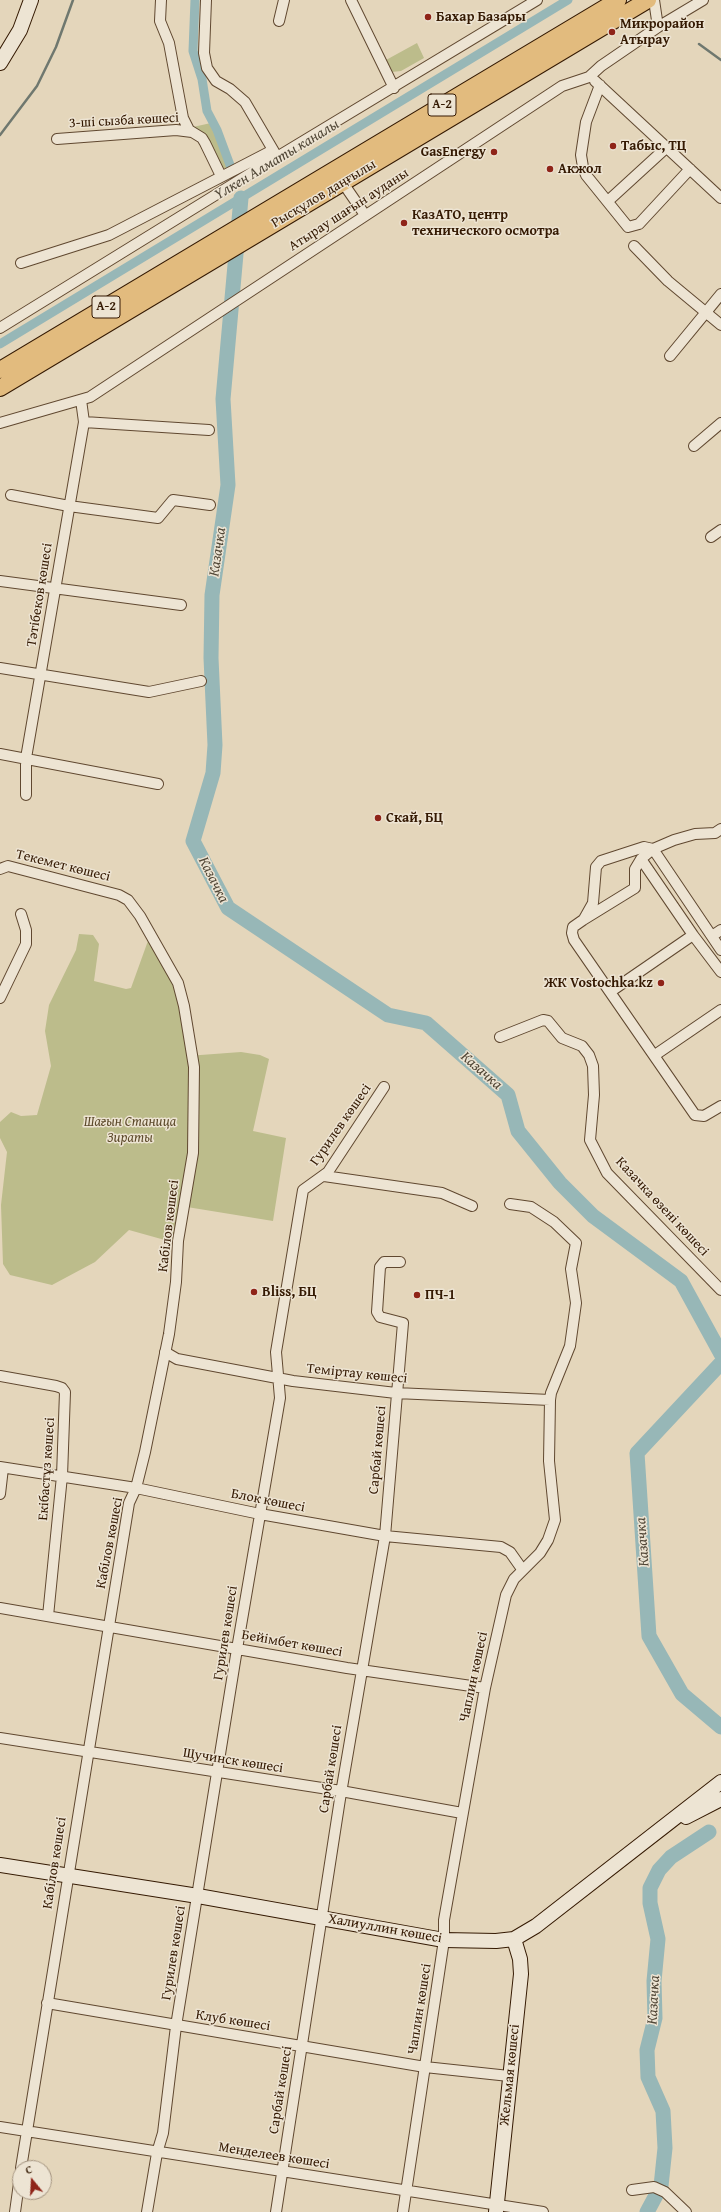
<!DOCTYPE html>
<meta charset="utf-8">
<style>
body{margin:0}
#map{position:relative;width:721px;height:2212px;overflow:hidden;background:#e4d6bb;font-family:"Gentium Book Plus",serif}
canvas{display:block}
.north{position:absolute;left:12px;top:2160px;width:40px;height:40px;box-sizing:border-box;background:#ede4d3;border:1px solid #a3937f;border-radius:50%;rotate:342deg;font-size:11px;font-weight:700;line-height:16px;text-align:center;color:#341902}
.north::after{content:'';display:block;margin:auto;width:14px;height:18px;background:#8f2418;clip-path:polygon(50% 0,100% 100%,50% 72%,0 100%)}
</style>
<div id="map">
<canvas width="721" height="2212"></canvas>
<div class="north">С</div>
</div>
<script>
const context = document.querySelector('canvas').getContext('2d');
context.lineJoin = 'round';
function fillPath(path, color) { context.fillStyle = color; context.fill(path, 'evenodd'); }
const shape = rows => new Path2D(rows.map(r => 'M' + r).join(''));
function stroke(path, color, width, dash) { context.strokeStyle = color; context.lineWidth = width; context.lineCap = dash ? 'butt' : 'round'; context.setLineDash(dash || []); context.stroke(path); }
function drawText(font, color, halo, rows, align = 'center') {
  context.font = font + ' "Gentium Book Plus",serif'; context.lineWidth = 3; context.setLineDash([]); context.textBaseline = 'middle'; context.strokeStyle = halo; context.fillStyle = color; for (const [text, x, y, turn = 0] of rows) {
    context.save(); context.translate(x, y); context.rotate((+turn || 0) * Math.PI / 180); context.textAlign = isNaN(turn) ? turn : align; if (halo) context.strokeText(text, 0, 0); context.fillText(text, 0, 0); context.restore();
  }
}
fillPath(shape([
 [417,43,424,58,401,71,392,72,386,60],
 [211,123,217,137,227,169,222,168,193,127],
 [79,934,93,935,99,944,94,981,126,989,131,988,149,938,176,991,187,1056,241,1052,260,1055,269,1059,253,1131,286,1138,273,1221,187,1207,182,1209,172,1242,129,1230,95,1262,52,1285,10,1275,3,1264,1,1205,7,1152,0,1138,0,1122,11,1112,21,1116,37,1115,51,1066,45,1031,49,1005,76,950]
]), '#bcbc8b');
stroke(shape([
 [699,44,721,60],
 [0,135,37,86,56,47,73,0]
]), '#6f786f', 2.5);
stroke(shape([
 [195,0,193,51,202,79,207,111,217,130,230,165],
 [0,344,568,0]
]), '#97b7b7', 9);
stroke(shape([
 [241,198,223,399,228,485,212,595,211,658,215,745,213,773,193,841,228,908,388,1015,426,1023,508,1095,518,1131,560,1183,593,1216,681,1281,721,1354],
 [721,1363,637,1453,649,1636,682,1694,721,1727],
 [647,2212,661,2186,665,2148,663,2111,648,2077,647,2050,655,2018,654,1981,658,1939,650,1903,650,1888,659,1870,671,1857,709,1832]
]), '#97b7b7', 15);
const street = shape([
 [161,0,160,21,169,43,183,118,189,130,202,138,205,143,221,176],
 [206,0,204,53,207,68,216,81,230,89,245,102,276,155],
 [351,0,394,88],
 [654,0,658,27],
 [279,21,284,0],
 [595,81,721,198],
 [600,85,586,122,581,155,583,167,586,175,628,227,639,224,690,169],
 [57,139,176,130,192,132],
 [343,183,365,215],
 [608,201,667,147],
 [634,246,668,281,721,325],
 [21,263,109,235,273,150],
 [0,328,277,157,537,0],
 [670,356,721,294],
 [84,422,209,430],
 [0,423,90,397,562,86,589,77,601,66,658,27,703,0],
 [694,446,721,423],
 [11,495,69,506,158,518,173,500,210,505],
 [711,537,721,530],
 [0,581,181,605],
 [0,668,149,692,201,681],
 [0,754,158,784],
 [26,795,26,758,80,445,84,422,81,400],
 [721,829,715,833,695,834,674,840,653,849,641,859,635,869,635,888,583,920,573,927,572,933,574,940,695,1115,704,1116,721,1106],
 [641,859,693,935,721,972],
 [0,869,8,866,119,895,128,900,140,916,178,983,184,1006,194,1067,193,1153,178,1241,176,1282,169,1334,145,1452,136,1488,129,1503,21,2168],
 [584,919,593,903,596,867,601,861,644,847,653,849,721,950],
 [712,936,721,930],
 [610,992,693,935],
 [0,998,26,944,26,930,21,914],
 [500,1037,543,1020,548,1021,562,1038,582,1046,589,1055,593,1066,594,1095,590,1140,607,1173,721,1290],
 [655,1055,721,1010],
 [324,1176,442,1193,472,1206],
 [165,1352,177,1359,293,1381,396,1393,550,1400],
 [0,1376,56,1386,62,1388,65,1392,62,1476,48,1616],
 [0,1467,136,1488,260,1514,385,1536,501,1547,510,1552,522,1569],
 [0,1494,3,1468],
 [0,1608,347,1668,485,1688],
 [0,1738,341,1791,462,1813],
 [47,2003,425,2067,509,2076],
 [0,2127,543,2212],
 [632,2190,654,2187,665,2192,686,2212],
 [15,2212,20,2176],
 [147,2212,157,2153,163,2133,176,2026,237,1649,280,1398,276,1352,303,1190,328,1172,384,1087],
 [276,2212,340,1799,385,1536,403,1323,380,1317,377,1312,380,1267,384,1262,400,1262],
 [403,2212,444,1940,444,1920,485,1688,506,1595,514,1579,540,1553,548,1540,555,1520,549,1461,550,1400,551,1393,570,1346,576,1303,571,1269,576,1243,554,1222,531,1207,510,1204]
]);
const secondary = shape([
 [0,63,20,30,31,0],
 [686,1817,721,1799],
 [0,1865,198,1896,444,1940,496,1941,514,1939,536,1926,721,1782],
 [496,2212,521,1974,520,1959,514,1939]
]);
const primary = shape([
 [0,370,618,0],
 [0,388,648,0]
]);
stroke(street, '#604830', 12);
stroke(secondary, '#341902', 16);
stroke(primary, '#341902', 18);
stroke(street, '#ede4d3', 10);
stroke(secondary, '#ede4d3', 14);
stroke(primary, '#e2bb7e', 16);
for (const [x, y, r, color] of [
 [428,17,4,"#8f2418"],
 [612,32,4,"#8f2418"],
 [613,146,4,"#8f2418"],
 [494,152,4,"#8f2418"],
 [550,169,4,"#8f2418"],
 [404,223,4,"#8f2418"],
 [378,818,4,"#8f2418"],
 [661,983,4,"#8f2418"],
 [254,1292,4,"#8f2418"],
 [417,1295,4,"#8f2418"]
]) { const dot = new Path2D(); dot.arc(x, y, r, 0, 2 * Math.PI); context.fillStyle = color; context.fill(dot); stroke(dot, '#ede4d3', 1.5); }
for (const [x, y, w] of [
 [442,105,28],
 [106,307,28]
]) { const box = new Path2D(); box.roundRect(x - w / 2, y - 11, w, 22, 3); context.fillStyle = '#ede4d3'; context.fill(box); stroke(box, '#341902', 1); }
drawText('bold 13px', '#341902', null, [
 ["A-2",442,105],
 ["A-2",106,307]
]);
drawText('bold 14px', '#341902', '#ede4d3', [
 ["Бахар Базары",436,17],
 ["Микрорайон",620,24],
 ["Атырау",620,40],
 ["Табыс, ТЦ",621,146],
 ["GasEnergy",486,152,"right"],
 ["Акжол",558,169],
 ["КазАТО, центр",412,215],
 ["технического осмотра",412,231],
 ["Скай, БЦ",386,818],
 ["ЖК Vostochka.kz",653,983,"right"],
 ["Bliss, БЦ",262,1292],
 ["ПЧ-1",425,1295]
], 'left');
drawText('14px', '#341902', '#ede4d3', [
 ["3-ші сызба көшесі",124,121,-3],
 ["Рысқұлов даңғылы",324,194,-31],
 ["Атырау шағын ауданы",349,210,-33],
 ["Тәтібеков көшесі",40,595,-81],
 ["Текемет көшесі",63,866,14],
 ["Гурилев көшесі",341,1125,-55],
 ["Казачка өзені көшесі",662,1207,47],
 ["Кабілов көшесі",169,1226,-83],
 ["Теміртау көшесі",357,1374,6],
 ["Сарбай көшесі",378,1450,-85],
 ["Екібастұз көшесі",47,1469,-86],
 ["Блок көшесі",268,1501,11],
 ["Кабілов көшесі",110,1543,-79],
 ["Гурилев көшесі",226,1633,-81],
 ["Бейімбет көшесі",292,1644,10],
 ["Чаплин көшесі",474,1677,-78],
 ["Щучинск көшесі",233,1761,9],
 ["Сарбай көшесі",331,1769,-81],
 ["Кабілов көшесі",55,1863,-81],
 ["Халиуллин көшесі",385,1929,10],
 ["Гурилев көшесі",174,1953,-81],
 ["Чаплин көшесі",420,2009,-81],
 ["Клуб көшесі",233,2021,9],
 ["Жельмая көшесі",510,2075,-84],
 ["Сарбай көшесі",281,2090,-81],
 ["Менделеев көшесі",274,2156,9]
]);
drawText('italic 14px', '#5d4a2b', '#ede4d3', [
 ["Шағын Станица",130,1122],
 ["Зираты",130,1138]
]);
drawText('italic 15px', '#524838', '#ede4d3', [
 ["Үлкен Алматы каналы",277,160,-31],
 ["Казачка",218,552,-82],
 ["Казачка",213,880,63],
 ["Казачка",481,1071,41],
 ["Казачка",643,1542,-94],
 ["Казачка",654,2000,-87]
]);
</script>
